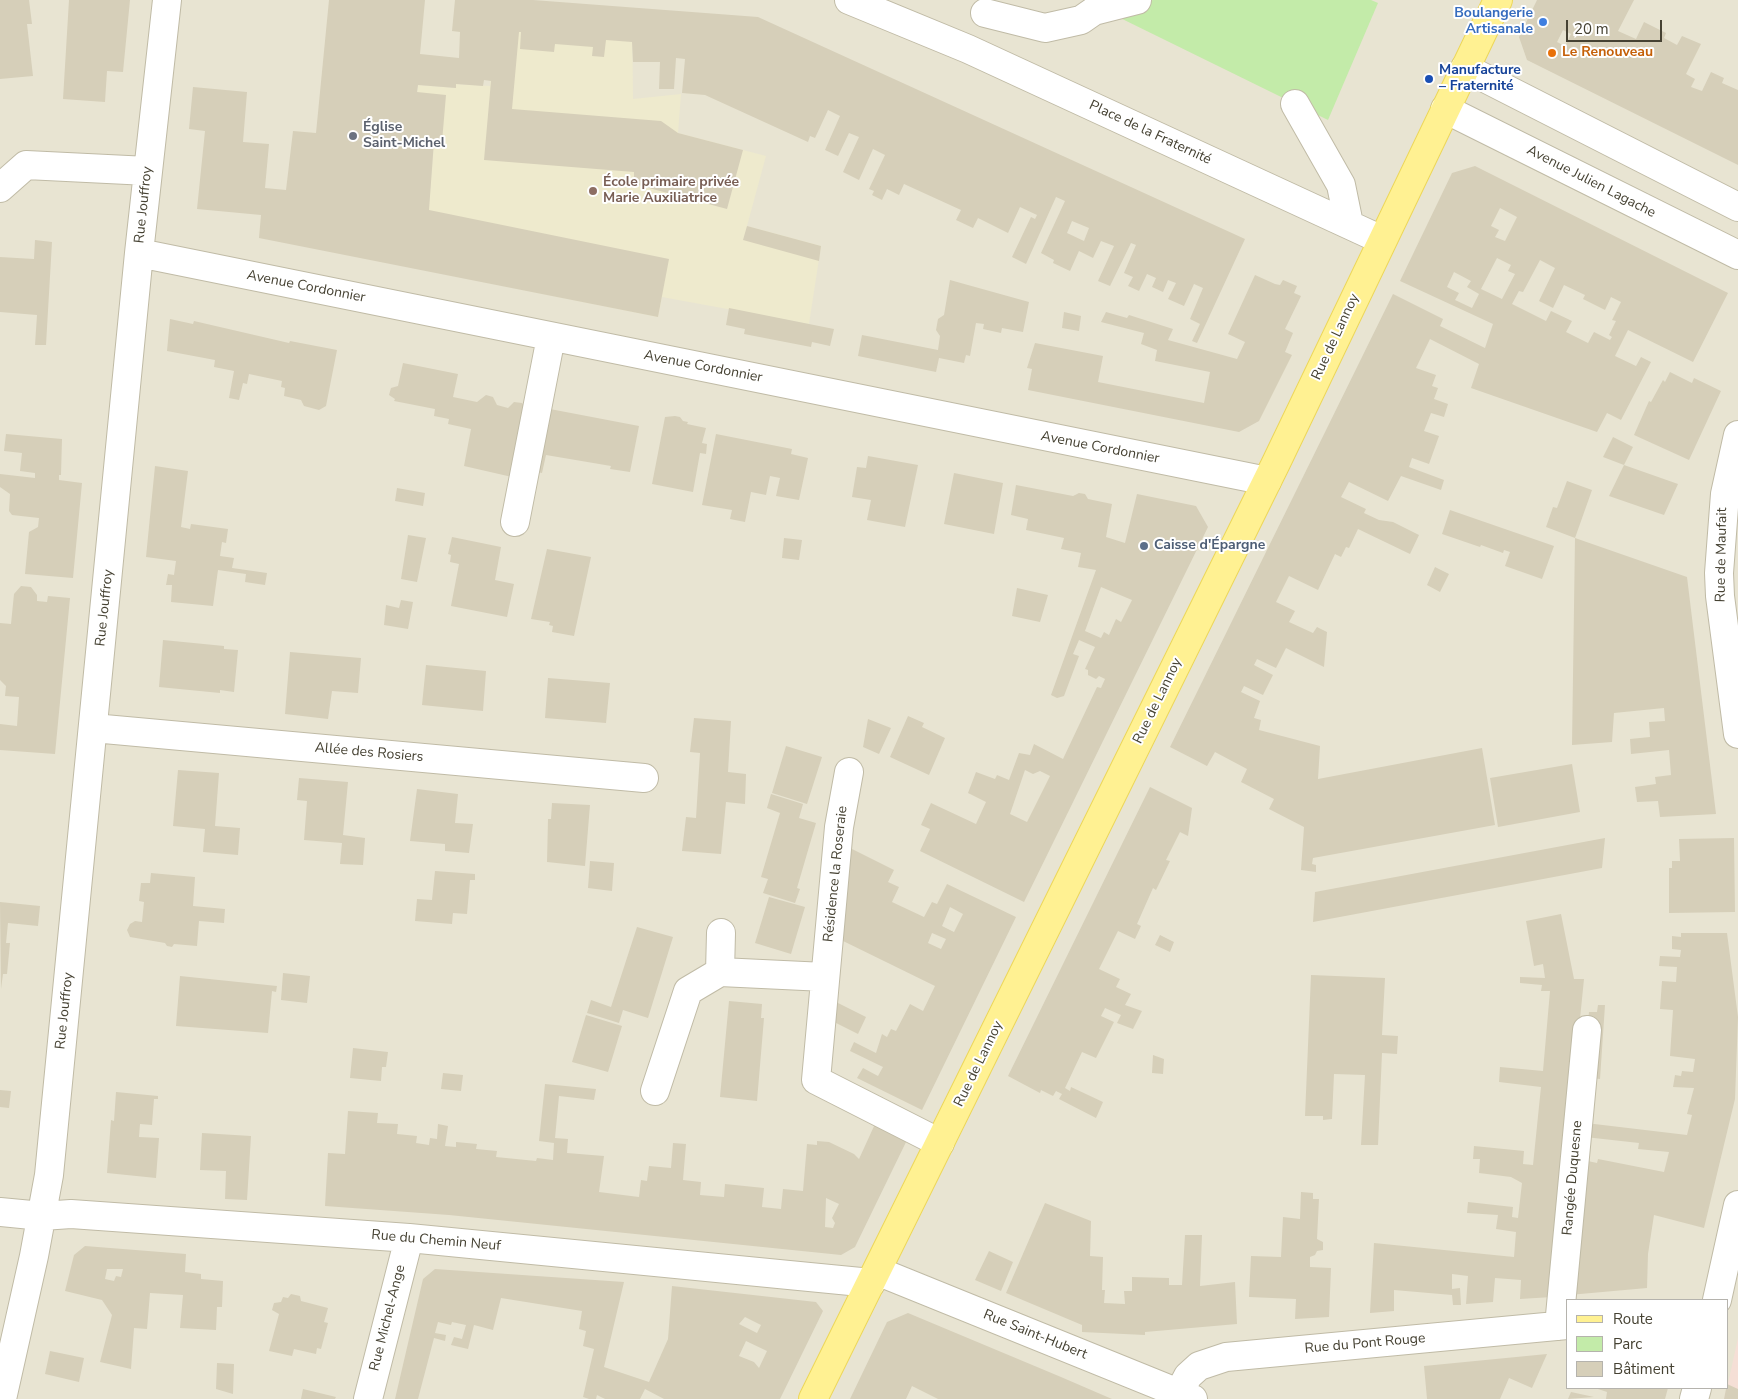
<!DOCTYPE html>
<meta charset="utf-8">
<style>
body{margin:0}
#map{position:relative;width:1738px;height:1399px;overflow:hidden;background:#f4f1e4;font-family:"Nunito Sans",sans-serif}
canvas{display:block}
.legend{position:absolute;left:1566px;top:1299px;width:162px;height:90px;box-sizing:border-box;background:#fff;border:1px solid #b5b3ad;margin:0;padding:6px 9px;list-style:none;font-size:15px;color:#464233}
.legend li{display:flex;align-items:center;gap:10px;height:25px}
.legend b{width:25px;border:1px solid #b5b3ad}
.scale{position:absolute;left:1566px;top:20px;width:96px;height:22px;box-sizing:border-box;border:2px solid #464233;border-top:0;padding-left:6px;font-size:15px;line-height:18px;white-space:nowrap;color:#464233;-webkit-text-stroke:4px #fff;paint-order:stroke}
</style>
<div id="map">
<canvas width="1738" height="1399"></canvas>
<ul class="legend">
<li><b style="height:6px;background:#fff192"></b>Route</li>
<li><b style="height:14px;background:#c3eba9"></b>Parc</li>
<li><b style="height:14px;background:#d6cfb9"></b>Bâtiment</li>
</ul>
<div class="scale">20 m</div>
</div>
<script>
const context = document.querySelector('canvas').getContext('2d');
context.lineJoin = 'round';
function fillPath(path, color) { context.fillStyle = color; context.fill(path, 'evenodd'); }
const shape = rows => new Path2D(rows.map(r => 'M' + r).join(''));
function stroke(path, color, width, dash) { context.strokeStyle = color; context.lineWidth = width; context.lineCap = dash ? 'butt' : 'round'; context.setLineDash(dash || []); context.stroke(path); }
function drawText(font, color, halo, rows, align = 'center') {
  context.font = font + ' "Nunito Sans",sans-serif'; context.lineWidth = 4; context.setLineDash([]); context.textBaseline = 'middle'; context.strokeStyle = halo; context.fillStyle = color; for (const [text, x, y, turn = 0] of rows) {
    context.save(); context.translate(x, y); context.rotate((+turn || 0) * Math.PI / 180); context.textAlign = isNaN(turn) ? turn : align; if (halo) context.strokeText(text, 0, 0); context.fillText(text, 0, 0); context.restore();
  }
}
fillPath(shape([
 [0,0,1738,0,1738,1399,0,1399],
 [1567,1300,1727,1300,1727,1388,1567,1388]
]), '#e8e4d2');
fillPath(shape([
 [497,0,632,8,633,99,681,94,678,133,766,156,747,226,821,246,809,324,662,297,658,317,424,270,434,141,413,139,418,85,455,88,456,84,490,86]
]), '#eeeacd');
fillPath(shape([
 [1738,1338,1738,1399,1724,1399,1727,1388]
]), '#f5dfd6');
fillPath(shape([
 [1153,0,1371,0,1378,3,1328,120,1108,12]
]), '#c3eba9');
fillPath(shape([
 [0,0,29,0,32,24,27,24,33,76,0,79],
 [69,0,130,0,123,72,107,71,105,102,63,99],
 [329,0,425,0,420,54,459,58,460,32,452,31,455,0,533,0,758,17,1245,239,1197,343,1192,341,1200,324,1190,319,1203,288,1194,284,1184,306,1168,299,1176,283,1168,280,1163,292,1152,287,1156,278,1147,274,1139,291,1128,286,1133,277,1124,273,1136,245,1131,243,1110,286,1098,281,1114,246,1101,241,1093,258,1079,251,1070,271,1053,263,1054,260,1041,253,1065,201,1056,197,1026,264,1012,257,1031,217,1035,219,1037,215,1020,207,1008,233,978,218,973,228,956,220,961,210,904,184,899,195,887,189,882,200,872,195,874,191,869,189,885,155,873,149,859,180,843,172,859,137,849,133,838,156,825,150,840,116,828,110,815,138,810,136,808,142,705,95,682,93,685,59,676,58,674,89,659,89,660,62,633,62,632,42,606,40,604,57,592,56,593,47,555,44,554,52,520,49,521,32,519,32,512,109,661,121,678,133,743,150,727,209,634,184,634,172,484,160,491,81,484,80,483,86,456,84,456,88,418,85,417,92,446,95,442,142,434,141,429,210,669,259,658,317,259,238,261,215,197,209,205,131,189,129,193,87,247,92,243,142,269,144,265,188,286,190,293,131,316,133],
 [1072,221,1089,228,1084,241,1067,233],
 [1537,0,1634,0,1618,31,1636,39,1644,22,1666,33,1664,38,1677,45,1682,36,1701,44,1686,74,1695,79,1691,87,1702,91,1711,72,1724,78,1722,83,1738,90,1738,165,1527,60,1519,37],
 [1563,30,1571,34,1565,46,1557,42],
 [1475,166,1728,293,1693,362,1628,330,1615,356,1636,366,1641,357,1651,362,1621,420,1607,413,1597,432,1471,388,1479,364,1430,339,1416,368,1436,375,1432,386,1438,388,1434,399,1448,404,1444,417,1431,413,1424,431,1439,436,1429,464,1412,458,1409,467,1444,480,1441,490,1401,476,1388,501,1349,482,1341,497,1366,509,1364,513,1379,520,1393,522,1419,535,1410,554,1358,529,1349,548,1346,547,1341,557,1335,554,1318,590,1289,576,1276,602,1295,611,1289,622,1313,633,1317,627,1327,632,1324,667,1286,648,1276,668,1257,659,1254,665,1273,675,1263,695,1244,686,1241,692,1260,701,1254,718,1261,720,1259,730,1320,746,1318,779,1482,748,1495,825,1313,858,1312,864,1316,865,1316,872,1301,870,1304,827,1269,809,1274,799,1241,782,1247,769,1215,752,1207,766,1170,747,1393,294,1443,319,1440,326,1485,348,1493,324,1400,281,1452,173],
 [1500,208,1517,217,1505,241,1495,237,1499,230,1491,226],
 [1497,258,1511,265,1508,271,1515,274,1502,299,1481,289],
 [1540,260,1555,268,1539,301,1553,308,1564,285,1585,295,1583,299,1605,310,1611,297,1621,302,1612,320,1616,321,1609,335,1612,337,1610,340,1594,332,1588,343,1566,332,1572,321,1551,311,1546,321,1512,304,1519,291,1523,292],
 [1454,272,1471,281,1467,287,1479,294,1472,308,1455,300,1459,293,1447,287],
 [747,226,821,246,819,261,743,240],
 [35,240,52,242,46,345,35,345,37,315,0,312,0,257,34,259],
 [1255,275,1275,284,1280,285,1283,280,1297,286,1294,293,1301,296,1285,329,1293,333,1285,352,1292,355,1259,421,1239,432,1028,390,1032,369,1027,368,1035,343,1103,356,1098,382,1204,403,1210,372,1155,361,1157,350,1141,344,1144,333,1101,322,1106,312,1127,318,1129,315,1173,329,1168,340,1237,359,1245,342,1228,334],
 [950,280,1029,302,1023,332,1002,328,1001,333,983,329,984,324,976,323,970,356,966,355,964,363,939,358,936,372,858,356,862,335,938,350,940,336,936,330,938,319,944,315],
 [729,308,834,329,830,346,812,342,811,347,744,334,745,329,726,325],
 [1064,312,1081,316,1079,331,1062,328],
 [170,319,193,324,194,321,289,343,290,341,337,350,326,406,319,410,304,406,301,400,284,396,285,388,281,387,282,381,249,374,247,384,243,383,239,400,229,398,234,371,214,367,215,360,167,351],
 [403,363,458,374,453,397,477,402,486,395,493,397,497,405,508,408,514,402,522,403,526,410,512,477,464,466,471,429,448,424,449,419,434,416,435,409,394,401,395,399,389,395,391,388,398,386],
 [1670,372,1692,383,1694,378,1721,391,1689,460,1634,435,1649,401,1651,402,1663,380,1665,382],
 [550,409,639,426,630,472,610,469,611,466,546,455,542,473,537,472],
 [675,416,680,417,683,421,688,422,687,424,706,428,702,443,707,444,706,454,700,453,693,492,652,484,665,417],
 [6,434,62,439,61,475,59,475,59,480,82,483,73,578,25,574,29,532,38,527,39,518,12,515,9,511,10,494,0,487,0,474,35,478,35,473,20,471,22,453,4,451],
 [716,434,792,449,791,454,808,458,799,500,776,496,780,478,770,476,766,495,751,492,745,522,730,519,732,510,702,505],
 [1613,437,1633,447,1624,465,1603,457],
 [868,456,918,465,905,527,867,520,871,500,852,497,857,467,866,468],
 [1624,465,1678,484,1664,515,1609,496],
 [155,466,188,471,181,527,190,529,191,524,228,529,226,543,222,542,220,556,234,558,232,568,267,573,265,585,245,582,246,574,218,570,213,606,171,602,172,585,166,585,168,574,174,575,176,561,146,557],
 [954,473,1003,483,994,534,944,524],
 [1567,481,1592,490,1575,538,1687,577,1716,814,1660,817,1658,801,1637,802,1635,787,1656,784,1655,777,1671,775,1669,750,1631,754,1630,739,1650,737,1649,722,1665,721,1664,708,1614,713,1612,742,1572,745,1575,538,1546,527,1553,507,1557,508],
 [1016,485,1073,496,1079,493,1085,494,1088,499,1112,504,1106,537,1125,543,1137,494,1196,506,1208,527,1024,902,920,851,930,829,921,825,931,803,976,824,986,802,968,793,976,772,995,779,997,775,1009,780,1019,753,1030,755,1034,744,1063,759,1097,687,1101,688,1105,679,1099,676,1096,679,1088,675,1088,670,1085,669,1095,647,1079,640,1073,654,1079,656,1064,696,1057,698,1051,695,1096,570,1078,567,1081,553,1061,549,1064,538,1026,530,1028,519,1011,515],
 [1101,587,1132,600,1121,622,1116,619,1109,635,1104,632,1101,638,1085,631],
 [1025,770,1033,774,1040,771,1050,776,1027,822,1010,814],
 [397,488,425,493,423,506,395,501],
 [1450,510,1554,546,1542,579,1505,566,1510,552,1504,550,1503,553,1481,545,1480,547,1442,534],
 [408,535,426,538,417,582,401,579],
 [452,537,501,547,495,580,514,584,507,617,451,606,459,564,450,562,451,555,448,554],
 [784,538,802,540,799,560,782,558],
 [547,549,591,557,574,636,552,632,553,626,549,625,550,622,531,619],
 [1435,567,1449,574,1440,592,1427,585],
 [21,586,31,587,37,595,37,601,47,602,48,596,70,598,55,754,0,750,0,724,17,726,19,697,5,696,6,686,0,680,0,623,11,624,14,594],
 [1017,588,1048,595,1040,622,1012,616],
 [401,600,413,602,408,629,384,625,386,605,399,608],
 [163,640,224,646,224,649,238,650,234,692,220,690,220,693,159,687],
 [290,652,361,658,358,693,332,691,328,719,285,714],
 [426,665,486,671,483,711,422,705],
 [548,678,610,683,606,723,545,718],
 [908,716,924,723,922,727,945,738,929,775,890,757],
 [694,718,731,721,728,772,746,774,745,804,726,802,721,854,682,851,686,817,696,818,700,753,690,752],
 [868,719,891,728,879,754,863,747],
 [786,746,822,757,807,804,772,793],
 [1572,764,1580,812,1498,827,1490,778],
 [178,770,219,773,215,826,240,828,238,855,203,852,205,829,173,826],
 [299,778,348,782,343,835,365,838,363,865,340,864,342,843,304,840,307,801,297,800],
 [1150,787,1192,808,1188,836,1180,832,1166,860,1170,861,1156,890,1153,888,1137,924,1141,926,1135,939,1118,931,1099,969,1120,979,1116,987,1131,994,1125,1005,1142,1011,1133,1029,1117,1023,1121,1015,1105,1008,1101,1016,1114,1022,1096,1058,1082,1052,1065,1088,1070,1091,1071,1087,1103,1102,1096,1118,1059,1099,1062,1094,1056,1091,1053,1096,1041,1090,1040,1093,1008,1076],
 [417,789,458,794,455,823,473,824,469,853,445,851,445,844,410,841],
 [771,794,803,804,799,818,816,823,797,888,800,889,795,903,763,893,768,879,761,877,780,813,767,808],
 [552,803,590,805,585,866,547,862,548,819,551,819],
 [1605,838,1602,868,1313,922,1315,892],
 [1734,838,1735,912,1669,913,1669,868,1672,868,1672,861,1680,861,1679,839],
 [844,845,894,870,888,882,899,887,892,902,924,917,932,902,937,904,947,884,1016,917,922,1110,857,1078,863,1068,878,1076,883,1067,850,1051,854,1042,876,1053,882,1034,887,1037,891,1029,896,1031,910,1004,923,1011,935,986,839,939],
 [950,907,963,914,954,932,942,926],
 [932,933,946,939,941,949,928,943],
 [590,861,614,863,612,891,588,888],
 [435,871,475,874,475,880,470,880,467,914,453,913,452,924,415,921,417,899,432,900],
 [151,873,195,877,193,906,225,909,224,923,199,921,197,946,174,944,172,947,167,946,165,943,130,937,127,930,130,924,135,921,142,922,144,902,139,901,141,883,150,883],
 [769,897,805,907,791,954,755,943],
 [0,902,40,906,38,926,8,923,6,943,10,943,7,974,3,974,1,989],
 [1561,914,1574,979,1584,979,1552,1297,1520,1299,1521,1280,1495,1278,1493,1302,1466,1304,1468,1276,1452,1274,1452,1289,1460,1288,1461,1305,1453,1305,1452,1295,1394,1290,1394,1311,1370,1313,1374,1243,1514,1257,1516,1232,1496,1229,1498,1215,1467,1213,1468,1202,1513,1207,1512,1217,1518,1218,1522,1183,1511,1177,1479,1173,1480,1159,1473,1159,1474,1146,1524,1151,1523,1164,1533,1165,1541,1087,1499,1082,1500,1067,1543,1071,1550,991,1541,991,1542,985,1520,983,1520,977,1545,978,1543,964,1534,966,1526,921],
 [637,927,673,937,648,1018,623,1010,619,1023,587,1013,591,1000,611,1007],
 [1681,933,1727,933,1738,1017,1735,1099,1704,1228,1654,1215,1648,1254,1647,1288,1569,1295,1583,1160,1597,1163,1598,1159,1664,1172,1669,1152,1638,1149,1639,1143,1585,1137,1586,1123,1687,1135,1692,1115,1687,1114,1694,1088,1673,1087,1675,1075,1681,1076,1682,1071,1693,1072,1695,1059,1670,1056,1673,1010,1660,1009,1662,981,1676,982,1677,967,1659,966,1660,956,1680,957,1681,950,1672,949,1672,936,1681,937],
 [1160,935,1174,942,1170,952,1155,945],
 [283,973,310,976,307,1003,281,1000],
 [1311,975,1385,978,1382,1035,1398,1036,1397,1054,1382,1053,1378,1145,1361,1145,1365,1075,1334,1074,1332,1119,1323,1120,1323,1116,1305,1116],
 [180,976,277,986,276,992,272,991,268,1033,176,1026],
 [729,1001,762,1004,761,1018,764,1018,757,1101,720,1097],
 [836,1002,866,1017,858,1034,834,1022],
 [1598,1005,1605,1005,1600,1079,1591,1078,1588,1022,1589,1012,1597,1012],
 [586,1015,622,1026,608,1072,572,1062],
 [353,1048,388,1052,386,1067,382,1067,381,1081,350,1078],
 [1153,1055,1164,1059,1163,1074,1152,1073],
 [443,1073,463,1075,461,1091,441,1089],
 [545,1084,596,1089,594,1100,559,1096,555,1138,568,1139,567,1153,604,1156,599,1192,639,1197,641,1180,647,1181,649,1166,671,1168,673,1143,686,1144,683,1180,701,1182,700,1195,724,1197,725,1184,764,1188,762,1207,781,1209,783,1189,803,1191,807,1144,817,1145,817,1141,829,1142,854,1154,859,1159,875,1124,907,1140,855,1247,841,1255,449,1215,325,1206,328,1153,345,1154,348,1111,378,1113,377,1123,398,1124,397,1134,417,1136,416,1143,429,1145,430,1138,437,1139,438,1124,448,1126,445,1146,456,1147,456,1142,477,1144,476,1149,497,1151,496,1157,536,1161,537,1158,553,1160,554,1143,539,1141],
 [826,1198,839,1204,832,1218,835,1223,833,1228,825,1227],
 [0,1090,11,1091,9,1108,0,1107],
 [116,1092,158,1096,158,1099,154,1099,152,1125,140,1124,139,1137,159,1138,156,1178,107,1173,111,1120,114,1121],
 [202,1133,251,1136,247,1200,225,1199,226,1171,200,1170],
 [1301,1192,1313,1193,1313,1199,1319,1199,1317,1239,1323,1242,1323,1250,1317,1251,1315,1255,1310,1257,1310,1267,1331,1268,1329,1317,1295,1319,1296,1299,1249,1297,1251,1256,1281,1257,1283,1217,1300,1219],
 [1045,1203,1091,1221,1090,1256,1103,1257,1102,1290,1105,1290,1104,1303,1125,1304,1124,1291,1132,1291,1132,1277,1169,1278,1169,1285,1182,1285,1185,1235,1202,1235,1200,1286,1235,1282,1237,1324,1145,1332,1145,1335,1082,1332,1082,1325,1006,1293],
 [85,1246,186,1254,185,1272,201,1274,201,1279,223,1281,222,1307,217,1307,216,1330,180,1328,183,1295,150,1293,147,1329,134,1328,131,1369,100,1362,112,1315,102,1300,65,1291,74,1255],
 [107,1269,123,1269,121,1277,116,1276,114,1281,105,1279],
 [989,1251,1013,1262,1001,1291,975,1280],
 [435,1269,624,1282,604,1367,649,1382,668,1339,672,1286,816,1302,823,1311,780,1399,664,1399,645,1389,640,1399,605,1399,597,1395,596,1399,589,1399,583,1397,594,1349,583,1346,586,1331,579,1329,582,1311,501,1298,493,1330,474,1325,468,1349,451,1345,454,1337,462,1339,466,1325,452,1322,451,1325,438,1322,435,1333,446,1335,445,1341,434,1338,418,1399,395,1399,423,1279],
 [745,1317,761,1325,757,1333,739,1324],
 [746,1341,767,1351,759,1368,754,1362,739,1356],
 [291,1294,300,1296,301,1301,328,1308,324,1322,328,1323,321,1349,317,1348,316,1354,294,1349,292,1356,269,1351,279,1314,272,1310,274,1303,281,1302,283,1297,288,1298],
 [908,1313,1061,1377,1112,1399,938,1399,912,1386,906,1399,850,1399,887,1322],
 [50,1351,84,1358,79,1382,45,1374],
 [1547,1354,1532,1388,1509,1378,1500,1399,1427,1399,1424,1366],
 [217,1363,234,1364,233,1394,216,1389],
 [1727,1384,1738,1389,1738,1399,1724,1399],
 [1595,1388,1668,1388,1665,1399,1606,1399,1607,1392],
 [303,1389,336,1397,335,1399,301,1399],
 [1571,1392,1594,1397,1568,1399]
]), '#d6cfb9');
const minor = shape([
 [849,0,968,49,1382,240],
 [985,13,1045,28,1081,20,1094,11,1137,0],
 [1465,68,1738,207],
 [1295,104,1341,185,1349,224],
 [1445,109,1738,255],
 [0,188,26,165,148,171],
 [139,253,1267,481],
 [1738,435,1725,494,1719,573,1720,596,1738,734],
 [515,522,551,337],
 [93,728,644,778],
 [849,772,839,827,816,1080,940,1143],
 [720,972,721,933],
 [655,1091,688,991,720,972,825,977],
 [0,1212,42,1216,71,1214,409,1238,871,1283],
 [877,1271,1193,1399],
 [1717,1300,1738,1205],
 [1559,1326,1587,1030],
 [1179,1393,1188,1376,1199,1366,1226,1357,1567,1325],
 [2,1399,34,1256,49,1175,139,253,167,0],
 [368,1399,409,1238],
 [1694,1399,1697,1388]
]);
const major = shape([
 [813,1399,1276,463,1498,0]
]);
stroke(minor, '#c0bba6', 30);
stroke(major, '#edd759', 30);
stroke(minor, '#fff', 28);
stroke(major, '#fff192', 28);
for (const [x, y, r, color] of [
 [1543,22,5,"#3f7fe0"],
 [1552,53,5,"#e8710a"],
 [1429,79,5,"#1a4fb4"],
 [353,136,5,"#6b7280"],
 [593,191,5,"#8d6e63"],
 [1144,546,5,"#5c6f8a"]
]) { const dot = new Path2D(); dot.arc(x, y, r, 0, 2 * Math.PI); context.fillStyle = color; context.fill(dot); stroke(dot, '#fff', 2); }
drawText('bold 14px', '#366cbe', '#fff', [
 ["Boulangerie",1533,14],
 ["Artisanale",1533,30]
], 'right');
drawText('bold 14px', '#c56008', '#fff', [
 ["Le Renouveau",1562,53]
], 'left');
drawText('bold 14px', '#164399', '#fff', [
 ["Manufacture",1439,71],
 ["– Fraternité",1439,87]
], 'left');
drawText('bold 14px', '#5b616d', '#fff', [
 ["Église",363,128],
 ["Saint-Michel",363,144]
], 'left');
drawText('14px', '#464233', '#fff', [
 ["Place de la Fraternité",1150,133,25],
 ["Avenue Julien Lagache",1591,182,27],
 ["Rue Jouffroy",144,205,-84],
 ["Avenue Cordonnier",306,287,11],
 ["Rue de Lannoy",1336,337,-65],
 ["Avenue Cordonnier",703,367,11],
 ["Avenue Cordonnier",1100,448,11],
 ["Rue de Maufait",1722,555,-89],
 ["Rue Jouffroy",105,608,-84],
 ["Rue de Lannoy",1158,701,-64],
 ["Allée des Rosiers",369,753,5],
 ["Résidence la Roseraie",836,874,-84],
 ["Rue Jouffroy",65,1011,-84],
 ["Rue de Lannoy",979,1064,-64],
 ["Rangée Duquesne",1573,1178,-85],
 ["Rue du Chemin Neuf",436,1241,5],
 ["Rue Michel-Ange",388,1318,-76],
 ["Rue Saint-Hubert",1035,1335,22],
 ["Rue du Pont Rouge",1365,1344,-5]
]);
drawText('bold 14px', '#785e54', '#fff', [
 ["École primaire privée",603,183],
 ["Marie Auxiliatrice",603,199]
], 'left');
drawText('bold 14px', '#4e5e75', '#fff', [
 ["Caisse d'Épargne",1154,546]
], 'left');
</script>
